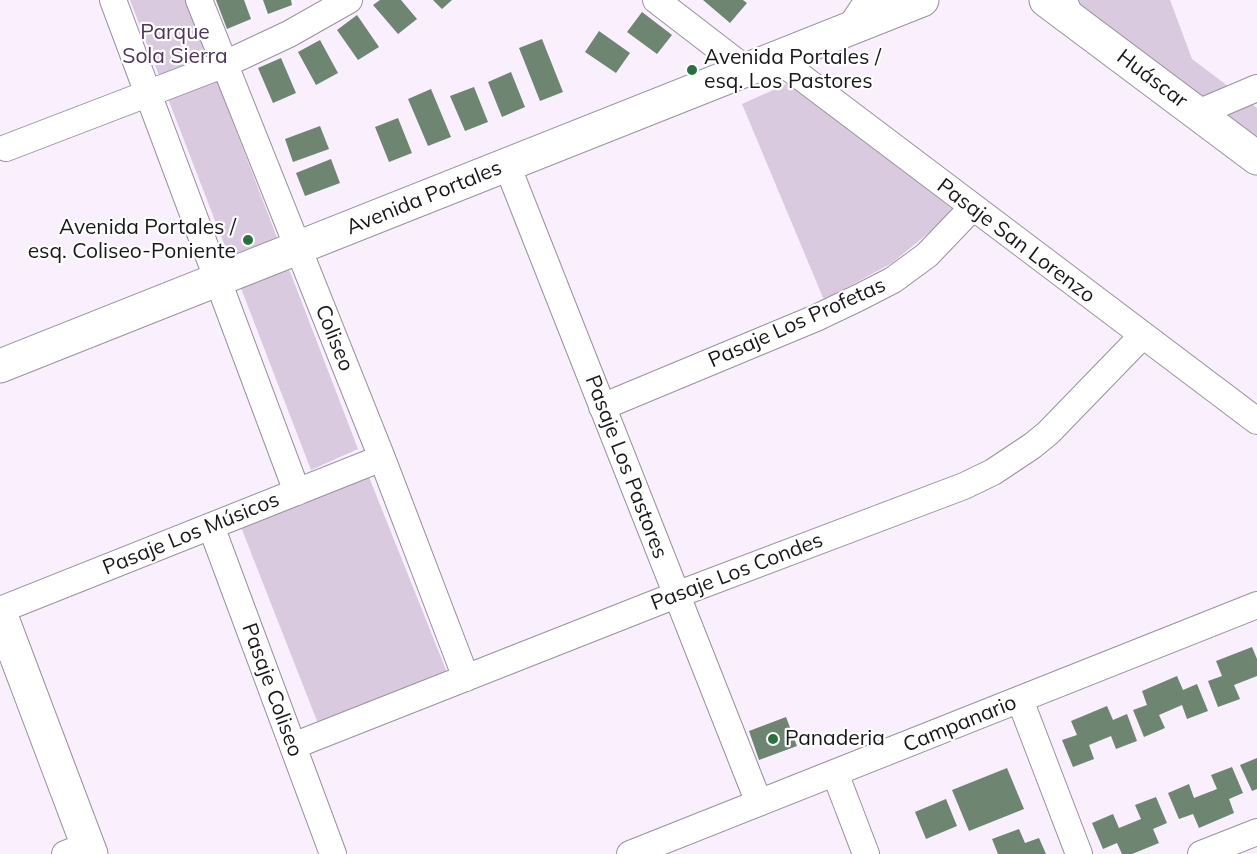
<!DOCTYPE html>
<meta charset="utf-8">
<style>
body{margin:0}
canvas{display:block;background:#f9effd}
</style>
<canvas width="1257" height="854"></canvas>
<script>
const context = document.querySelector('canvas').getContext('2d');
context.lineJoin = 'round';
function fillPath(path, color) { context.fillStyle = color; context.fill(path, 'evenodd'); }
const shape = rows => new Path2D(rows.map(r => 'M' + r).join(''));
function stroke(path, color, width, dash) { context.strokeStyle = color; context.lineWidth = width; context.lineCap = dash ? 'butt' : 'round'; context.setLineDash(dash || []); context.stroke(path); }
function drawText(font, color, halo, rows, align = 'center') {
  context.font = font + ' Mulish,sans-serif'; context.lineWidth = 4.5; context.setLineDash([]); context.textBaseline = 'middle'; context.strokeStyle = halo; context.fillStyle = color; for (const [text, x, y, turn = 0] of rows) {
    context.save(); context.translate(x, y); context.rotate((+turn || 0) * Math.PI / 180); context.textAlign = isNaN(turn) ? turn : align; if (halo) context.strokeText(text, 0, 0); context.fillText(text, 0, 0); context.restore();
  }
}
fillPath(shape([
 [130,0,186,0,358,449,311,470],
 [1079,0,1170,0,1192,59,1257,108,1257,147,1099,31,1079,4],
 [791,82,955,211,892,263,824,300,742,104],
 [367,472,448,675,319,726,239,522]
]), '#d9cadf');
fillPath(shape([
 [216,0,244,0,251,19,227,29],
 [263,0,291,0,292,5,268,14],
 [380,0,401,0,417,19,398,34,373,5],
 [433,0,452,0,442,9],
 [703,0,743,0,747,3,730,23],
 [642,12,672,35,657,54,627,32],
 [357,15,379,47,358,60,337,30],
 [599,31,630,53,616,73,585,52],
 [542,39,563,92,540,101,519,48],
 [320,40,338,73,316,85,298,52],
 [281,58,296,93,273,103,258,68],
 [511,72,525,107,502,117,488,82],
 [474,87,488,122,465,131,450,96],
 [431,89,451,137,428,146,408,99],
 [398,118,412,153,389,162,375,127],
 [320,126,329,149,293,162,285,139],
 [331,159,340,183,305,196,296,173],
 [1252,647,1257,659,1257,676,1234,685,1240,699,1218,707,1208,681,1222,676,1216,661],
 [1177,676,1183,690,1197,684,1208,711,1187,719,1182,705,1159,715,1165,728,1144,737,1133,710,1147,705,1142,691],
 [1107,706,1113,720,1127,714,1137,741,1116,749,1111,736,1089,745,1094,759,1073,767,1062,740,1077,735,1071,721],
 [786,717,797,746,759,760,749,731],
 [1257,758,1257,789,1252,791,1240,765],
 [1232,767,1243,793,1229,799,1234,813,1199,828,1193,814,1179,819,1168,793,1189,784,1194,798,1217,789,1211,775],
 [1007,768,1024,809,969,831,952,790],
 [1156,797,1167,823,1153,829,1159,843,1132,854,1122,854,1117,843,1103,849,1092,823,1113,814,1119,828,1141,819,1135,805],
 [946,799,957,826,926,839,915,812],
 [1019,829,1025,843,1039,838,1046,854,998,854,992,839]
]), '#6d8571');
const minor = shape([
 [113,0,297,492],
 [199,0,382,458,466,678],
 [656,0,747,70],
 [849,29,868,0],
 [776,58,1257,421],
 [1198,113,1257,88],
 [6,148,225,64,289,34,349,0],
 [507,165,759,803],
 [602,407,816,318,860,297,893,280,927,255,972,208],
 [211,526,333,854],
 [0,610,382,458],
 [1020,700,1079,854],
 [293,746,676,595,964,486,993,472,1032,446,1048,433,1142,336],
 [835,773,866,854],
 [65,854,88,845],
 [630,854,1257,605],
 [1201,854,1257,832]
]);
const tertiary = shape([
 [1046,0,1257,158]
]);
const secondary = shape([
 [1060,0,1066,15],
 [0,366,922,0],
 [0,613,91,854]
]);
stroke(minor, '#9a919d', 28);
stroke(tertiary, '#9a919d', 35);
stroke(secondary, '#9a919d', 35);
stroke(minor, '#fff', 26);
stroke(tertiary, '#fff', 33);
stroke(secondary, '#fff', 33);
for (const [x, y, r, color] of [
 [692,70,6,"#2a713d"],
 [248,240,6,"#2a713d"],
 [773,739,6,"#2a713d"]
]) { const dot = new Path2D(); dot.arc(x, y, r, 0, 2 * Math.PI); context.fillStyle = color; context.fill(dot); stroke(dot, '#fff', 2); }
drawText('21px', '#4f3358', '#fff', [
 ["Parque",175,33],
 ["Sola Sierra",175,57]
]);
drawText('21px', '#1a171b', '#fff', [
 ["Avenida Portales /",704,58],
 ["esq. Los Pastores",704,82],
 ["Avenida Portales /",236,228,"right"],
 ["esq. Coliseo-Poniente",236,252,"right"],
 ["Panaderia",785,739]
], 'left');
drawText('21px', '#1a171b', '#fff', [
 ["Huáscar",1152,79,37],
 ["Avenida Portales",424,198,-22],
 ["Pasaje San Lorenzo",1016,241,37],
 ["Pasaje Los Profetas",797,323,-24],
 ["Coliseo",334,338,68],
 ["Pasaje Los Pastores",626,467,69],
 ["Pasaje Los Músicos",191,534,-22],
 ["Pasaje Los Condes",737,572,-21],
 ["Pasaje Coliseo",272,690,70],
 ["Campanario",960,724,-22]
]);
</script>
